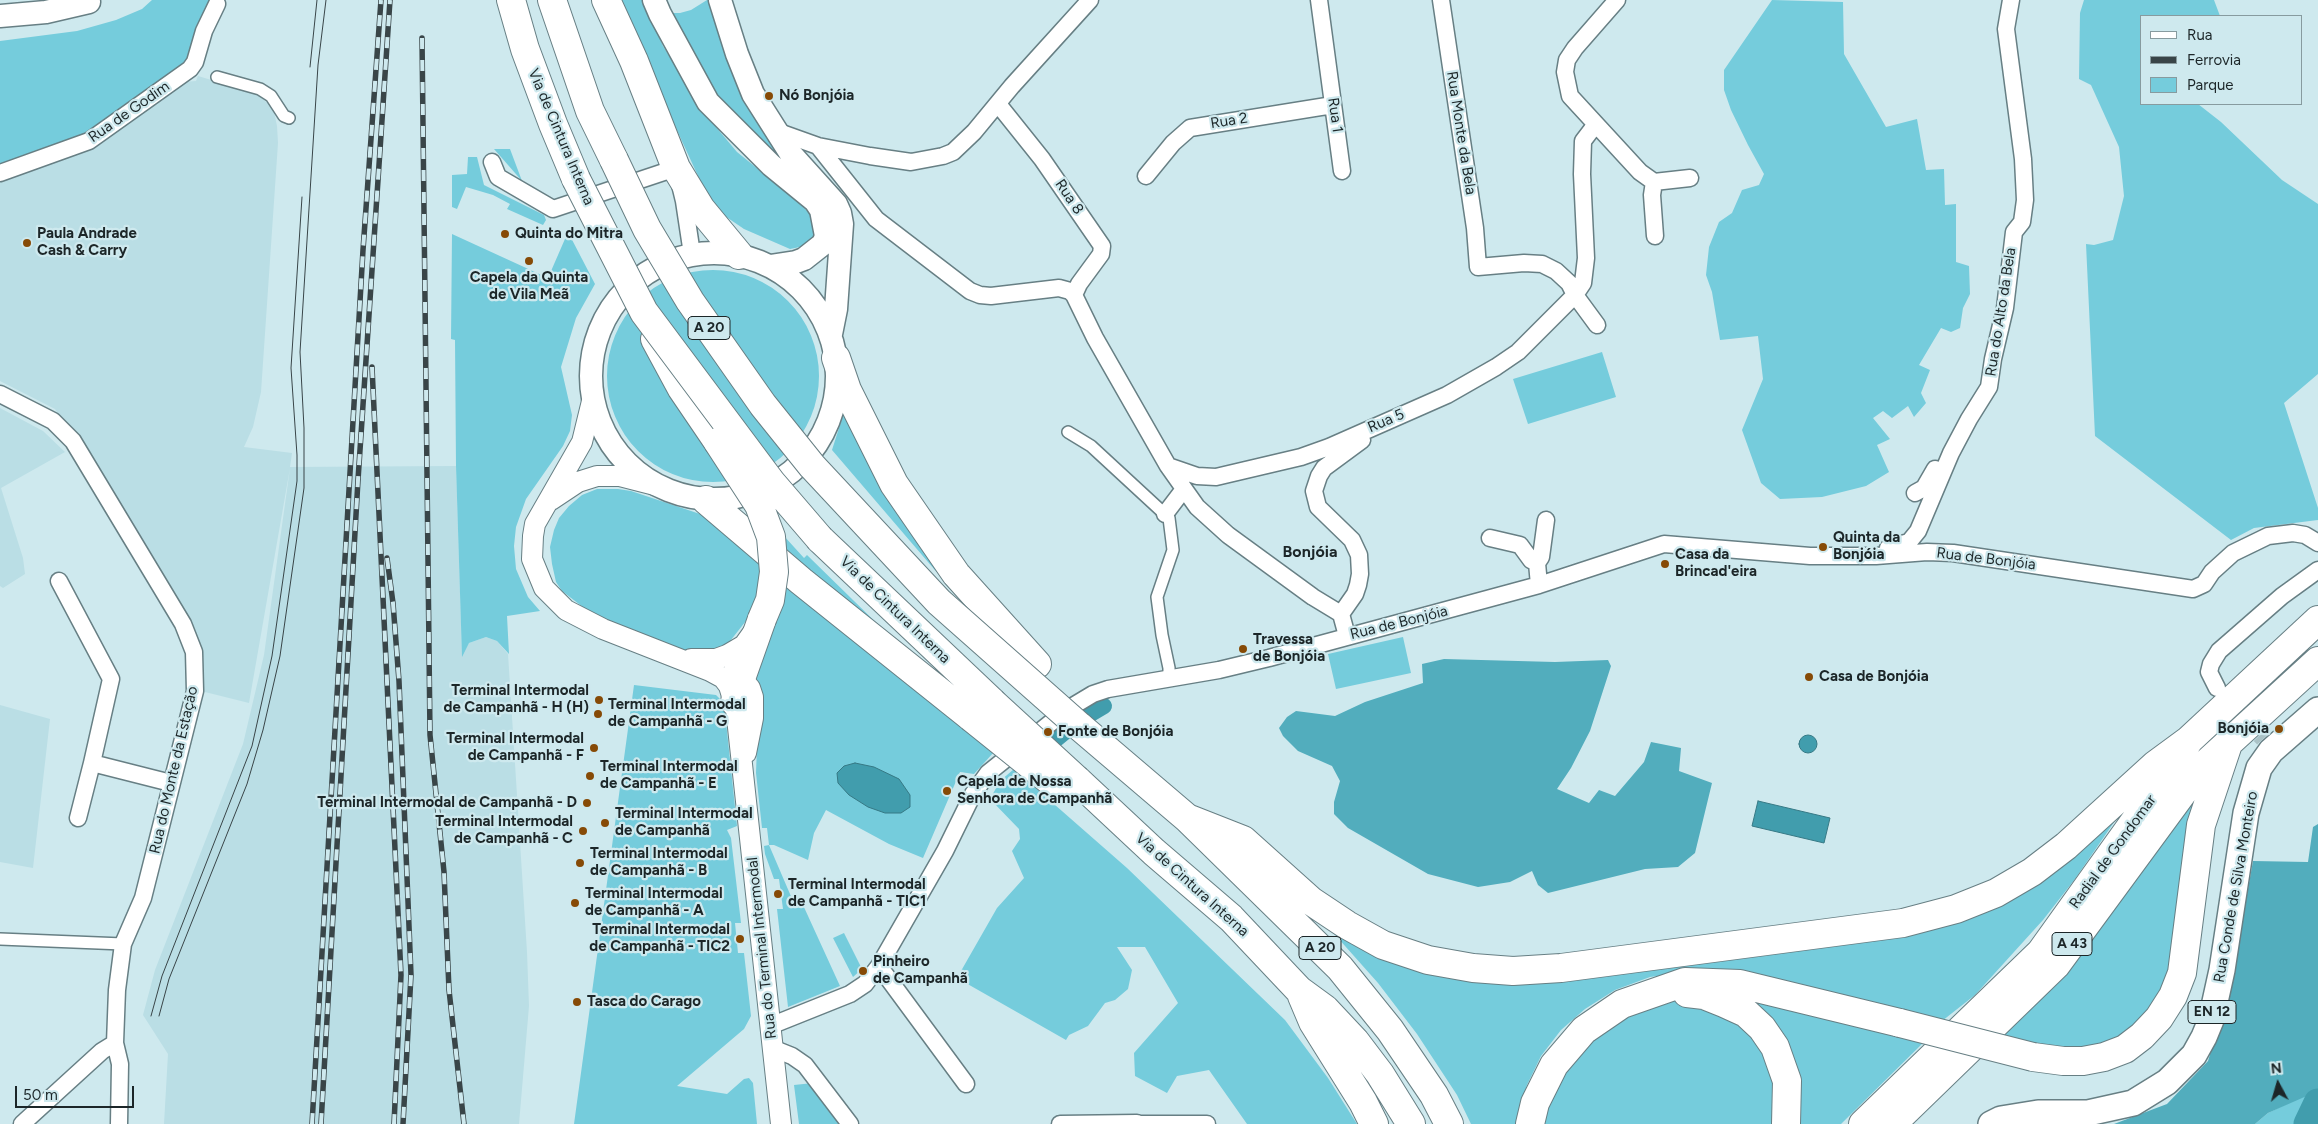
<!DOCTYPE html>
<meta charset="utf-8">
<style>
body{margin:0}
#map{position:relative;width:2318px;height:1124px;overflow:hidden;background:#cee9ee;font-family:Figtree,sans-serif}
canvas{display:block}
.legend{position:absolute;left:2140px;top:15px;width:162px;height:90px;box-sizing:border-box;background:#cee9ee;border:1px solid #879b9f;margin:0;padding:6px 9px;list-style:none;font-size:15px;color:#1c2628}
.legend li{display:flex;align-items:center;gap:10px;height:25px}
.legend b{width:25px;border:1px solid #879b9f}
.north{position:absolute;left:2253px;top:1059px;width:50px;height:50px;-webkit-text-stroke:4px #cee9ee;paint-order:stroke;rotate:354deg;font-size:14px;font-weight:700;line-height:20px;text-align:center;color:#1c2628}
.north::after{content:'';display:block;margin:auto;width:18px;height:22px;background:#1c2628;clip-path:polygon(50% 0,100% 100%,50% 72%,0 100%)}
.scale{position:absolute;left:15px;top:1086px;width:119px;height:22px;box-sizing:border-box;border:2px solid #1c2628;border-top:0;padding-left:6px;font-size:15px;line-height:18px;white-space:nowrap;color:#1c2628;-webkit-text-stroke:4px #cee9ee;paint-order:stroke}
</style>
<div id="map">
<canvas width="2318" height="1124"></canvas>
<ul class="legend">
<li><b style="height:6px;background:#fff"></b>Rua</li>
<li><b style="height:6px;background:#394548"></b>Ferrovia</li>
<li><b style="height:14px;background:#75ccdc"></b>Parque</li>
</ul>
<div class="north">N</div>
<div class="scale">50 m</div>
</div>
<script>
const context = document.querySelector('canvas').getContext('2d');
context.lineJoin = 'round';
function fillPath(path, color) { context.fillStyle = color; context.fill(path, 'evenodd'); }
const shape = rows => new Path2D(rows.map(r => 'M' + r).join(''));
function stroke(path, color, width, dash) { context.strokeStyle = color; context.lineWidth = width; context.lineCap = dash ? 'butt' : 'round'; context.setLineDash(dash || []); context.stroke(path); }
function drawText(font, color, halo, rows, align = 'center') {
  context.font = font + ' Figtree,sans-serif'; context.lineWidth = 4.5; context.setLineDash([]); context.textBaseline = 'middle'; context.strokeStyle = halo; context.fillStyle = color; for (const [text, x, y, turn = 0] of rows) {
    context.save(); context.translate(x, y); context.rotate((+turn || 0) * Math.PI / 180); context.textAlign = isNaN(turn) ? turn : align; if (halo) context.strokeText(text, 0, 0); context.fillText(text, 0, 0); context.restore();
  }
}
fillPath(shape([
 [198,76,255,93,273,107,277,126,278,143,261,392,253,427,244,447,292,453,290,467,456,466,462,654,469,643,486,637,497,641,508,654,527,952,529,1006,519,1124,164,1124,168,1054,143,1015,155,970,243,744,264,655,290,468,249,703,201,691,199,649,195,629,55,409,0,381,0,179,87,149,183,82,196,81],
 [0,408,43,431,65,452,1,488,23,558,25,574,3,588,0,586],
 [0,705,50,719,33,868,0,862]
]), '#badee5');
fillPath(shape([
 [152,0,210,0,187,64,75,143,0,165,0,41,77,31,116,20,142,9],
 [617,0,643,0,663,46,705,114,737,152,800,203,813,218,816,237,805,246,790,249,744,229,722,214,704,189],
 [707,0,712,0,786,166,736,117,697,71,672,13,680,13,691,10],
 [1772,0,1843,2,1844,54,1886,127,1917,119,1926,170,1944,169,1945,205,1956,204,1956,262,1969,266,1970,294,1963,308,1960,328,1951,332,1941,328,1919,365,1930,370,1921,393,1926,403,1914,417,1908,406,1892,418,1883,411,1873,418,1890,439,1877,445,1889,472,1866,486,1822,497,1780,499,1761,483,1742,430,1763,379,1758,336,1720,340,1712,292,1706,275,1709,247,1719,222,1732,213,1742,190,1759,185,1764,174,1748,145,1731,110,1724,90,1724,70],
 [2084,0,2214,0,2220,16,2142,16,2142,104,2198,104,2221,122,2282,180,2318,204,2318,374,2284,403,2318,508,2318,520,2254,528,2231,540,2095,436,2086,244,2094,245,2113,240,2124,196,2119,147,2091,85,2079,79,2080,13],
 [494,149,510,149,522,181],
 [468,157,477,157,484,185,544,215,546,220,543,225,507,209,510,204,493,195,466,187,457,209,452,207,452,175,467,174],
 [568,232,595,284,576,318,561,367,572,415,570,431,563,446,526,499,516,527,514,546,516,569,528,597,540,611,507,616,509,654,497,641,486,637,469,643,462,657,456,466,455,340,451,339,452,234,548,278],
 '607 376a106 106 0 1 1 212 0a106 106 0 1 1-212 0Z',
 [1602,352,1616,397,1528,424,1513,379],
 [846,406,957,592,934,569,832,450],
 [597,489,618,489,631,491,706,516,762,565,757,599,749,617,727,645,719,649,684,651,592,614,562,591,556,582,552,564,550,547,554,530,559,518,569,506,582,495],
 [784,536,804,558,807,555,899,645,785,559],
 [785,579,994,752,974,774,960,772,923,858,889,844,826,810,814,833,808,860,774,845,769,845,796,908,803,905,840,986,788,1007,777,909,783,909,779,879,774,879,765,854,764,846,769,845,767,828,762,828,756,773,757,746,763,721,763,706,759,685,754,673],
 [1403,637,1411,673,1336,689,1328,654],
 [634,685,716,695,724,703,737,826,727,830,731,838,741,923,735,923,738,953,744,953,751,1016,744,1029,677,1086,727,1094,744,1079,749,1078,753,1083,757,1124,574,1124],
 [1014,769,1127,868,1285,1020,1328,1078,1357,1124,1247,1124,1209,1070,1177,1076,1167,1093,1135,1076,1134,1053,1178,1003,1145,947,1117,947,1132,970,1128,989,1115,1000,1105,1003,1088,1026,1069,1035,1066,1040,957,978,997,908,1024,878,1012,851,1020,839,1019,829,990,799,1000,781],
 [2206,779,2168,987,2126,1037,2092,1050,2057,1054,1995,1036],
 [2130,799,2075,879,2043,920,1975,995,1942,1021,1681,973,1650,977,1615,990,1585,1009,1561,1030,1541,1056,1527,1085,1516,1124,1471,1124,1457,1095,1417,1034,1378,983,1321,919,1459,971,1964,910],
 [844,933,862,969,853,977,833,938],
 [1731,992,1926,1040,1841,1124,1789,1124,1793,1088],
 [1678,999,1732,1015,1760,1045,1772,1068,1776,1095,1772,1124,1539,1124,1564,1064,1627,1009],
 [813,1083,842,1124,799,1124,794,1085],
 [2318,1089,2318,1124,2255,1124,2268,1113]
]), '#75ccdc');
fillPath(shape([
 [1444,659,1555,662,1608,660,1611,666,1590,731,1571,768,1557,789,1589,803,1599,790,1615,796,1644,762,1651,742,1681,748,1679,771,1712,783,1695,853,1678,867,1645,869,1548,893,1538,885,1532,871,1510,882,1478,887,1428,874,1348,828,1334,814,1334,802,1340,781,1332,766,1298,751,1283,736,1279,728,1287,717,1296,711,1335,716,1365,702,1423,683,1422,664],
 [2318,824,2318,1091,2268,1113,2255,1124,2114,1124,2167,1104,2208,1061,2231,984,2253,861,2308,862,2313,827]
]), '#52adbd');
const water = shape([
 '1799 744a9 9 0 1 1 18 0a9 9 0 1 1-18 0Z',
 [855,763,874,767,899,779,910,795,910,807,901,813,885,813,868,807,849,795,838,783,837,773,844,766,855,763],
 [1758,801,1830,818,1824,843,1752,826,1758,801]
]);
fillPath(water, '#419dad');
stroke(water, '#367985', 1);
stroke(shape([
 [1037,755,1077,722,1104,706]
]), '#419dad', 16);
stroke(shape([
 [2308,1124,2318,1103]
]), '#419dad', 29);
stroke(shape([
 [2243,718,2263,739]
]), '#aac2c6', 16, [16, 8]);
const pedestrian = shape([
 [217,77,260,89,271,96,284,116,289,118],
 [1068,432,1091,446,1169,518,1173,550,1157,597,1162,635,1169,668,1169,678],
 [0,939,123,944]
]);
const minor = shape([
 [1319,0,1342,171],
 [1617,0,1575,48,1567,60,1565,72,1570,96,1640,172,1654,182,1690,178],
 [998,104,1042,159,1102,246,1101,254,1079,284,1074,295],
 [1596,124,1583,141,1582,174,1586,258,1583,283,1575,295,1597,325],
 [776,131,818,146,870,156,911,162,943,156,953,152,974,132,1012,86,1090,0],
 [818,146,876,219,970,291,980,295,991,296,1059,288,1070,291,1074,295,1095,338,1168,466,1197,507,1228,535,1313,597,1341,614,1347,636],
 [492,162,498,177,553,209,676,168,684,201,692,254],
 [0,173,89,141,190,69,195,62,204,31,217,4],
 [1146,176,1173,143,1190,128,1333,105],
 [1654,182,1652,195,1655,236],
 [0,394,53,421,73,441,183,624,194,652,195,691,143,898,123,944,117,990,115,1043,120,1064,119,1124],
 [1168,466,1197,476,1216,477,1301,457,1329,447,1447,395,1496,367,1518,352,1575,295,1569,283,1556,271,1542,264,1524,263,1478,267,1475,228,1441,0],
 [1915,493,1924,488,1935,469],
 [1165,514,1184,489],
 [1490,538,1520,545,1531,560,1537,563,1539,585],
 [1888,548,1909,542,1918,531,1951,453,1969,419,1989,387,1993,359,2005,308,2014,232,2022,222,2025,200,2023,159,2006,29,2011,0],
 [1537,563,1541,557,1546,520],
 [59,581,111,679,92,763,171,783],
 [1341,614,1355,594,1358,585,1360,574,1359,555,1352,540,1318,507,1314,491,1319,476,1324,468,1362,440],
 [2217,688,2209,672,2211,664,2219,651,2282,596,2318,570],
 [78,818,92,763],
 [879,966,966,1084],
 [770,1026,850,994,865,984,879,966,945,851,973,794,988,773,1068,709,1093,694,1108,689,1219,670,1269,658,1539,585,1664,544,1810,556,1876,556,1927,552,1953,553,2193,589,2204,584,2212,572,2233,553,2268,536,2293,533,2305,535,2318,543],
 [772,1048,792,1056,805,1065,850,1124],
 [22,1124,102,1051,115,1043],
 [1060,1124,1137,1123],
 [1137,1124,1207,1124]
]);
const tertiary = shape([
 [592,401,582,442,535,524,533,536,532,559,544,588,566,610,603,629,710,671,723,678,729,686,736,709,781,1124],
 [551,500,578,482,597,476,620,476,659,486],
 [691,659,716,659,727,655,744,645,754,631],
 [734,670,750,688,753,697,753,718,746,753]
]);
const secondary = shape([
 [654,0,660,14,708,102,771,165,815,201,821,210,826,236,823,244,804,259,796,262,770,266],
 [720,0,737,54,753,94,791,154,836,204,840,213,842,224,836,309,831,334],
 [0,16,46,12,89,2],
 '591 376a123 123 0 1 1 246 0a123 123 0 1 1-246 0Z'
]);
const primary = shape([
 [1991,1124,2001,1119,2038,1113,2088,1113,2133,1103,2167,1082,2194,1055,2204,1037,2211,1020,2222,970,2246,813,2259,768,2271,751,2318,710]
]);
const motorway = shape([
 [511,0,525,49,553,124,576,179],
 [552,0,590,111,614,160],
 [606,0,634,61,676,168,701,209,739,255],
 [655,339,682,389,718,442],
 [836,358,847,390,894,484,956,574,1037,664],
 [706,500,801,581,971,717],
 [820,539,992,702],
 [735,702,738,687,762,619],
 [1079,726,1187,818,1340,968,1390,1030,1434,1095,1449,1124],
 [1077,780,1154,852,1231,918,1299,990,1325,1009,1355,1041,1380,1074,1411,1124],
 [1187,818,1243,840,1311,901,1347,925,1383,945,1428,960,1473,968,1513,971,1561,968,1903,923,1956,909,1996,893,2032,872,2066,846,2155,765,2189,740],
 [1687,993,1704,995,1724,1003,1746,1013,1762,1028,1775,1047,1787,1081,1786,1124],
 [1302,996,1313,1022,1363,1102,1374,1124],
 [2033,1057,2063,1061,2083,1061,2104,1057,2125,1049,2142,1036,2159,1018,2173,996,2182,973,2201,825,2228,744],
 [1530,1124,1535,1103,1554,1065,1584,1030,1622,1004,1685,982,1740,984,1900,1023],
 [1863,1124,2041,952,2160,786,2189,740,2318,620],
 [1892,1124,2056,965,2200,769,2318,661]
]);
stroke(pedestrian, '#677f84', 14);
stroke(minor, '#677f84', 19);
stroke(tertiary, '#677f84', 22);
stroke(secondary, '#677f84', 25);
stroke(primary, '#677f84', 28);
stroke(motorway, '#677f84', 30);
stroke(pedestrian, '#fff', 11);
stroke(minor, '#fff', 16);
stroke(tertiary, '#fff', 20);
stroke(secondary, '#fff', 22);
stroke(primary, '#fff', 25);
stroke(motorway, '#fff', 28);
stroke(shape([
 [310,67,317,0],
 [151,1016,162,976,252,746,272,656,297,481,297,455,291,368,302,197],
 [159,1016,169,979,247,784,263,730,280,656,304,488,304,428,300,352,318,65,326,0]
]), '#394548', 1);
const rail = shape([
 [422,38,430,735,444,872,449,990,464,1124],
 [372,367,401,975,394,1124],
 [387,558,393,603,399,681,411,975,403,1124],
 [312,1124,363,250,381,0],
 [321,1124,358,480,390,0]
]);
stroke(rail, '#394548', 5.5);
stroke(rail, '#cee9ee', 4, [11]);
const motorwayBridge = shape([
 [614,160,647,229,690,301,763,405,812,466,939,602,1079,726],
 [576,179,644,312,771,482,820,539],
 [718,442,759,505,771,537,774,572,770,600,762,619],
 [992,702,1077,780],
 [971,717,1063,791],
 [1900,1023,2033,1057]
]);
stroke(motorwayBridge, '#677f84', 30, []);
stroke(motorwayBridge, '#fff', 28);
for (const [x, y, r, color] of [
 [769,96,5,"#864a06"],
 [505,234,5,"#864a06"],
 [27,243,5,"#864a06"],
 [529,261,5,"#864a06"],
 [1823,547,5,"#864a06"],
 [1665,564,5,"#864a06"],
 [1243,649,5,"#864a06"],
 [1809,677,5,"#864a06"],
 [599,700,5,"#864a06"],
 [598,714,5,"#864a06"],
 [2279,729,5,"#864a06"],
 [1048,732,5,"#864a06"],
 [594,748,5,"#864a06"],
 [590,776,5,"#864a06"],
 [947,791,5,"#864a06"],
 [587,803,5,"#864a06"],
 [605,823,5,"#864a06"],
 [583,831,5,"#864a06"],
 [580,863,5,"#864a06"],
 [778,894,5,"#864a06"],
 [575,903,5,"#864a06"],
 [740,939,5,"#864a06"],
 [863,971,5,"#864a06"],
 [577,1002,5,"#864a06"]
]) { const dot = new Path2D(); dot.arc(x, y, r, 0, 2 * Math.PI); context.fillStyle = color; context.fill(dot); stroke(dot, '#cee9ee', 2); }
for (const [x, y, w] of [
 [709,328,42],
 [2072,944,40],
 [1320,948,42],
 [2212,1012,48]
]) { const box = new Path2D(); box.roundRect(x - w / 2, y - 11.5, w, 23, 4); context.fillStyle = '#cee9ee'; context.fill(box); stroke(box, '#1c2628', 1); }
drawText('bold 14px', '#1c2628', null, [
 ["A 20",709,328],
 ["A 43",2072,944],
 ["A 20",1320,948],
 ["EN 12",2212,1012]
]);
drawText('bold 15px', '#1c2628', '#cee9ee', [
 ["Nó Bonjóia",779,96],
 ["Paula Andrade",37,234],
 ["Cash & Carry",37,251],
 ["Quinta do Mitra",515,234],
 ["Capela da Quinta",529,278,"center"],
 ["de Vila Meã",529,295,"center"],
 ["Quinta da",1833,538],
 ["Bonjóia",1833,555],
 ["Casa da",1675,555],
 ["Brincad'eira",1675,572],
 ["Travessa",1253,640],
 ["de Bonjóia",1253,657],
 ["Casa de Bonjóia",1819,677],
 ["Terminal Intermodal",589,691,"right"],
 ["de Campanhã - H (H)",589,708,"right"],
 ["Terminal Intermodal",608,705],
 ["de Campanhã - G",608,722],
 ["Bonjóia",2269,729,"right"],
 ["Fonte de Bonjóia",1058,732],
 ["Terminal Intermodal",584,739,"right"],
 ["de Campanhã - F",584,756,"right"],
 ["Terminal Intermodal",600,767],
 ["de Campanhã - E",600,784],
 ["Capela de Nossa",957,782],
 ["Senhora de Campanhã",957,799],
 ["Terminal Intermodal de Campanhã - D",577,803,"right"],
 ["Terminal Intermodal",615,814],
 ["de Campanhã",615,831],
 ["Terminal Intermodal",573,822,"right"],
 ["de Campanhã - C",573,839,"right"],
 ["Terminal Intermodal",590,854],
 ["de Campanhã - B",590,871],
 ["Terminal Intermodal",788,885],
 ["de Campanhã - TIC1",788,902],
 ["Terminal Intermodal",585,894],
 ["de Campanhã - A",585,911],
 ["Terminal Intermodal",730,930,"right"],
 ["de Campanhã - TIC2",730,947,"right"],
 ["Pinheiro",873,962],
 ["de Campanhã",873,979],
 ["Tasca do Carago",587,1002]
], 'left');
drawText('15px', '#1c2628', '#cee9ee', [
 ["Rua de Godim",129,112,-35],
 ["Rua 1",1335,115,82],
 ["Rua 2",1229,121,-9],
 ["Rua Monte da Bela",1461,133,81],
 ["Via de Cintura Interna",561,137,67],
 ["Rua 8",1069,197,56],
 ["Rua do Alto da Bela",2001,312,-81],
 ["Rua 5",1386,421,-23],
 ["Rua de Bonjóia",1986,559,7],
 ["Via de Cintura Interna",895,610,44],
 ["Rua de Bonjóia",1399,623,-14],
 ["Rua do Monte da Estação",174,770,-77],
 ["Radial de Gondomar",2113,852,-54],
 ["Via de Cintura Interna",1192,885,42],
 ["Rua Conde de Silva Monteiro",2236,887,-80],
 ["Rua do Terminal Intermodal",762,948,-96]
]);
drawText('bold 16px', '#1c2628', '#cee9ee', [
 ["Bonjóia",1310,552]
]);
</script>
